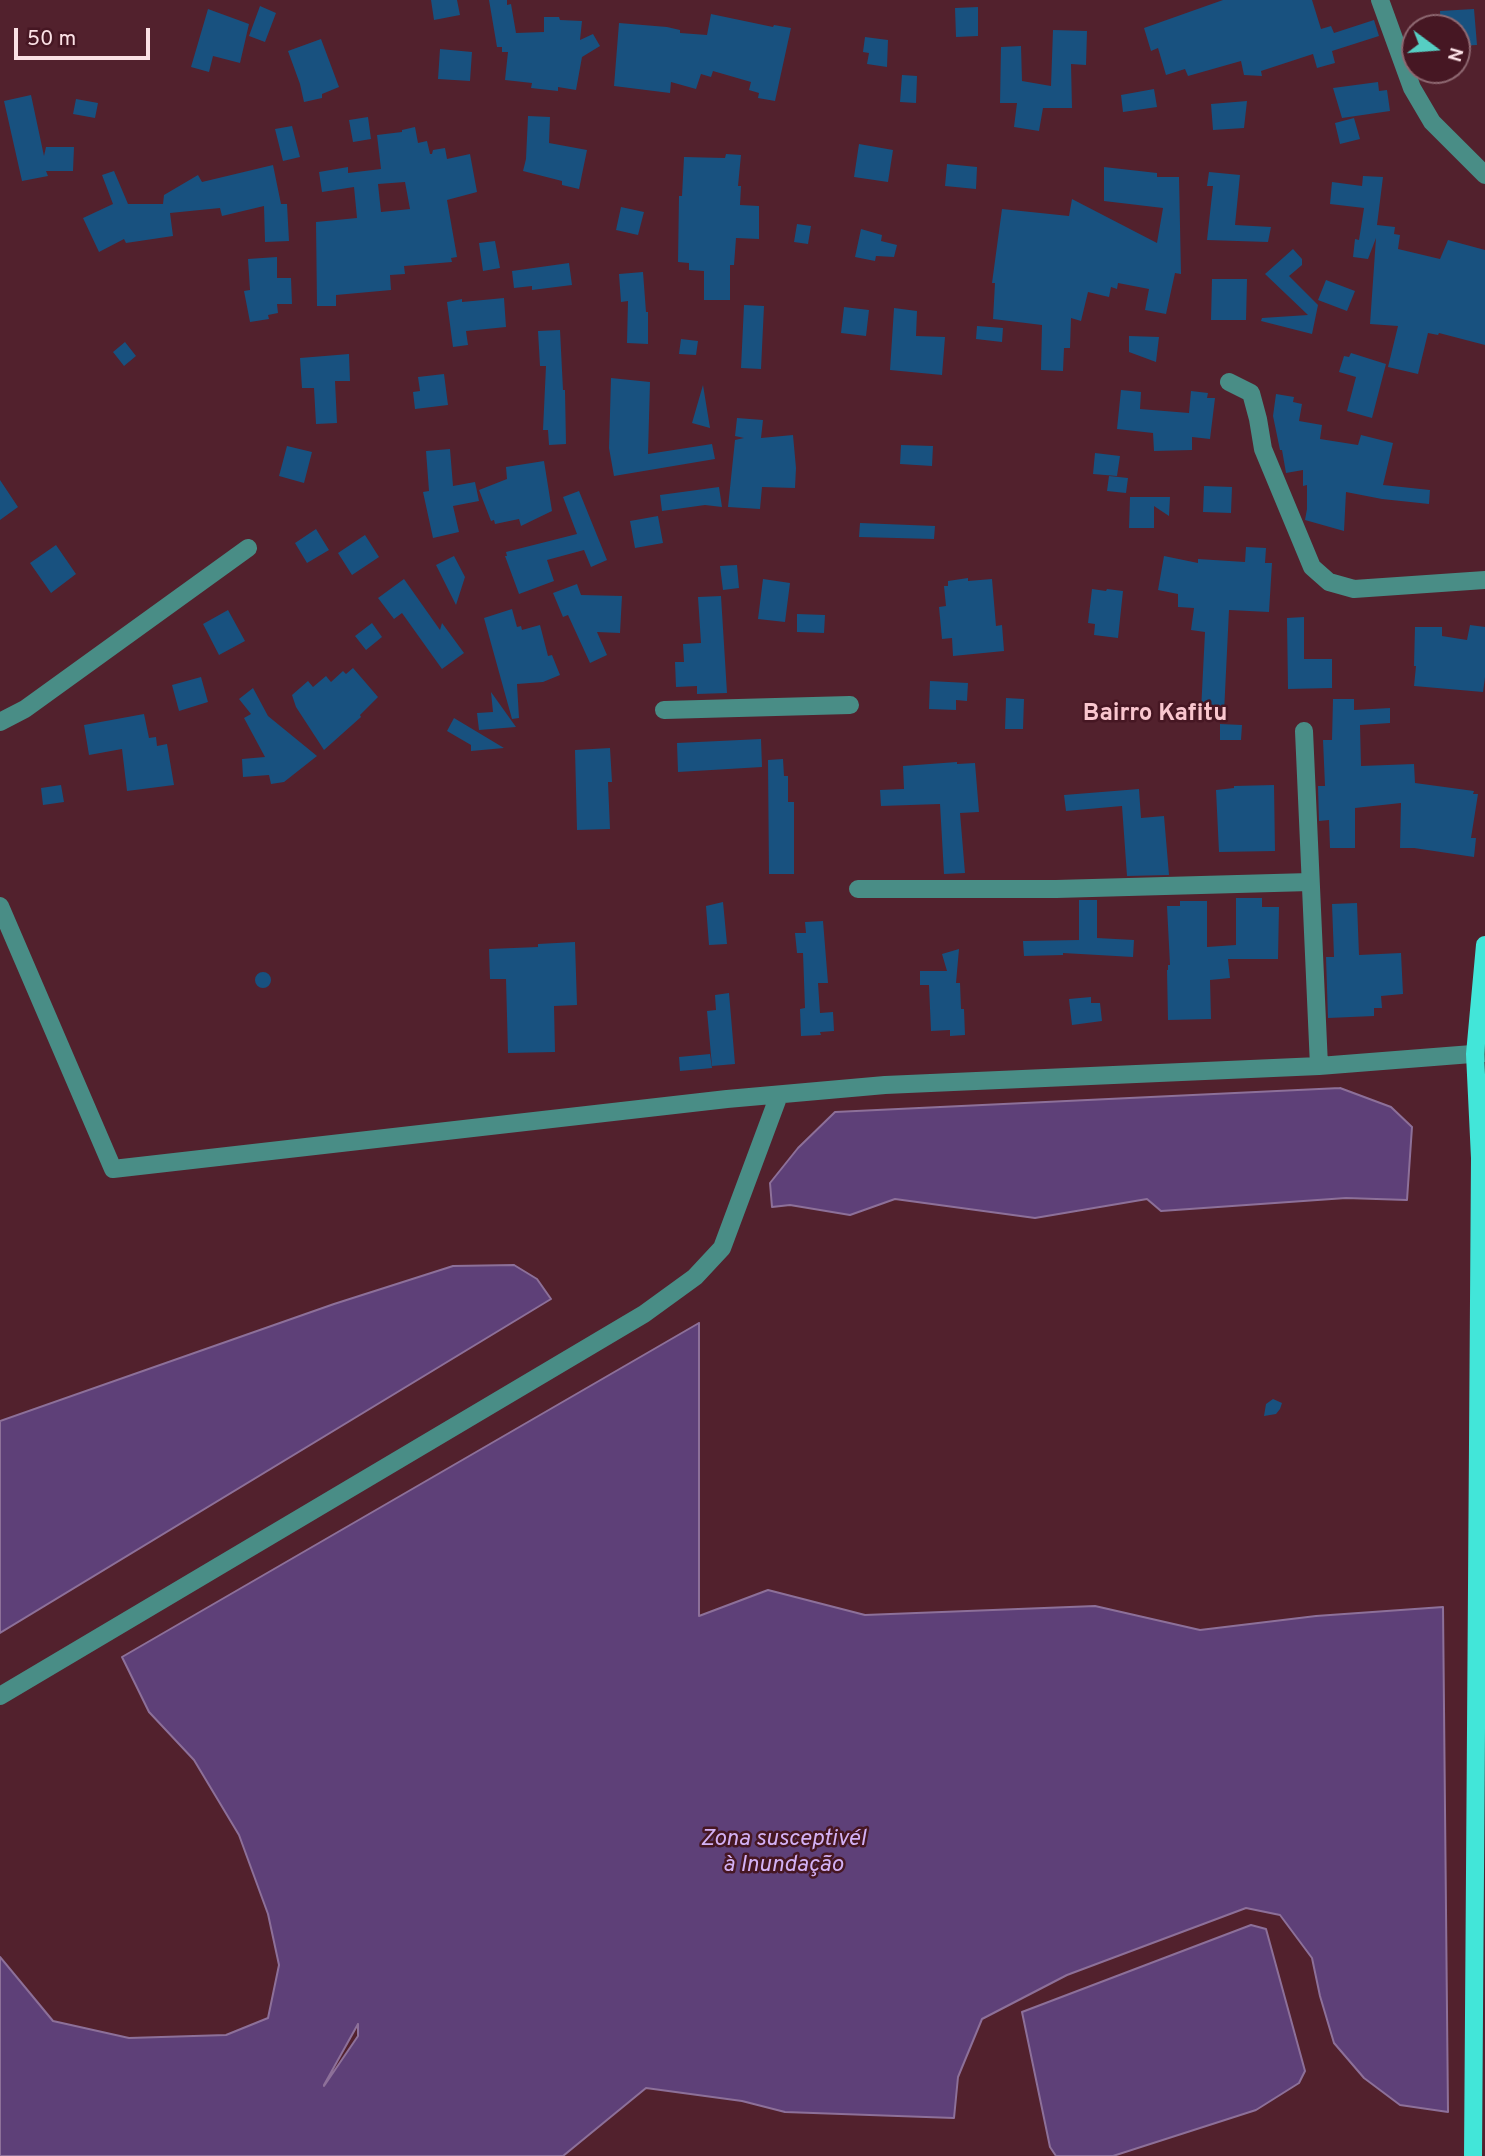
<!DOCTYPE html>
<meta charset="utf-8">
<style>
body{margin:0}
#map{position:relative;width:1485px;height:2156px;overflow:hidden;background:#52212d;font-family:Overpass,sans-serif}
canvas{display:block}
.north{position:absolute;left:1401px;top:14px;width:70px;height:70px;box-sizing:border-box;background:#461723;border:2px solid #8e6871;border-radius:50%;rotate:106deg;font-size:19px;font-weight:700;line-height:28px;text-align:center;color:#fbe1e5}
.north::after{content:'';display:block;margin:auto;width:24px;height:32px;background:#56cec3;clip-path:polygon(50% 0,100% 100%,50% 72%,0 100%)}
.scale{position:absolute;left:14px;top:28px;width:136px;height:32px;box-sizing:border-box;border:4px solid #fbe1e5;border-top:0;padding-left:9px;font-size:21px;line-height:24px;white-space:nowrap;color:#fbe1e5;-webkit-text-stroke:5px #461723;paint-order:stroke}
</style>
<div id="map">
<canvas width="1485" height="2156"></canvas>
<div class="north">N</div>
<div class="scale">50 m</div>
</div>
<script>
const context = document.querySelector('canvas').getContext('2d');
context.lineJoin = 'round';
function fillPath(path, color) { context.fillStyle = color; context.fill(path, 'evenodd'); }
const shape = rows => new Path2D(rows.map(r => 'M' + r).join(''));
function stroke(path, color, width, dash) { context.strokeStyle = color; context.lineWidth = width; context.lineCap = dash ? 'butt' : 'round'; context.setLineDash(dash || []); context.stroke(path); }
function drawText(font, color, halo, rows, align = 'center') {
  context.font = font + ' Overpass,sans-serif'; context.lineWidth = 5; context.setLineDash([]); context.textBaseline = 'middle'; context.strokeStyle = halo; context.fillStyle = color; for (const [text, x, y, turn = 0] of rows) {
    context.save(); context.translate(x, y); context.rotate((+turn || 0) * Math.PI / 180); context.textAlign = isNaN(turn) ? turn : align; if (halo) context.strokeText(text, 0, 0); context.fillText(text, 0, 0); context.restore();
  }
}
const water = shape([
 [1340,1088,1391,1107,1412,1127,1407,1200,1346,1198,1161,1211,1147,1199,1035,1218,895,1199,850,1215,790,1205,772,1207,770,1183,798,1148,835,1112,1340,1088],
 [514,1265,537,1279,551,1299,0,1633,0,1421,334,1304,453,1266,514,1265],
 [699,1323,699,1616,768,1590,865,1615,1095,1606,1200,1630,1316,1616,1443,1607,1448,2112,1400,2105,1364,2078,1334,2043,1320,1996,1312,1958,1280,1915,1246,1908,1067,1975,982,2019,958,2077,954,2118,785,2112,742,2101,646,2088,563,2156,0,2156,0,1957,53,2021,129,2038,226,2035,268,2018,279,1965,268,1914,239,1835,194,1760,149,1712,122,1657,699,1323],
 [358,2024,358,2036,324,2086,324,2085,358,2024],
 [1251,1925,1266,1929,1305,2071,1299,2083,1256,2110,1113,2156,1056,2156,1050,2147,1022,2012,1251,1925]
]);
fillPath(water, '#5e4078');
stroke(water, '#8d7099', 2);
fillPath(shape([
 [431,0,457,0,460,15,434,20],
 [489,0,507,0,507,5,511,4,516,33,544,32,544,17,559,17,560,20,582,21,580,40,593,34,600,46,582,57,576,90,558,87,558,91,531,88,532,83,505,80,508,52,502,52,502,47,497,47],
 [1223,0,1312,0,1321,29,1331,26,1334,33,1374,20,1379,36,1332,51,1335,63,1317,68,1313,54,1261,71,1262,76,1244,75,1241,61,1188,76,1185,69,1166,75,1158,48,1151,51,1144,28],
 [260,6,276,13,265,42,249,36],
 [978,7,978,36,956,37,955,8],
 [208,9,249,24,240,63,213,56,209,72,191,67],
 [1474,9,1477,45,1457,46,1457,28,1441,28,1440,11],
 [711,14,773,27,774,25,791,28,775,101,758,98,759,93,749,90,751,82,713,71,711,77,701,74,696,89,671,82,670,93,614,86,619,23,667,27,680,30,680,33,707,35],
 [1053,30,1087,31,1086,65,1071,64,1072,108,1043,108,1039,131,1014,127,1017,103,1000,103,1001,47,1021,46,1022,81,1051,86],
 [865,37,888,40,887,67,867,64,869,53,863,52],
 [321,39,339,87,322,94,322,98,304,102,300,84,288,51],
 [440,49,472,52,470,81,438,79],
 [902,75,917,76,916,103,900,102],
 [1378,82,1379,91,1387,90,1390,111,1342,118,1333,88],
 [1154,89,1157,107,1123,112,1121,95],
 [31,95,44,156,46,147,74,147,73,171,46,171,48,176,22,181,4,101],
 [76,99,98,103,95,118,73,114],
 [1247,101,1244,128,1213,130,1211,104],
 [528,116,550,117,549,143,587,150,579,189,562,185,562,181,523,171,526,159],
 [368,117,371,139,353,142,349,120],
 [1354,118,1360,139,1340,144,1335,123],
 [292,126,300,157,283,161,275,129],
 [415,127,418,143,427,141,430,154,432,154,433,150,445,148,447,159,470,154,477,192,447,200,457,257,451,258,452,262,404,266,405,274,390,275,391,290,336,295,336,306,317,306,316,222,357,218,354,187,322,192,319,172,348,167,348,173,381,169,377,135,402,132,402,130],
 [405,182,410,209,381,212,378,184],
 [859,144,893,150,888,182,854,177],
 [726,154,741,155,738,186,741,186,740,205,759,206,759,239,736,238,734,265,730,265,730,300,704,300,704,271,689,270,689,263,678,262,679,196,682,196,684,157,725,158],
 [947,164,977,167,976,189,945,186],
 [273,165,281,204,287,204,289,241,265,242,264,206,222,216,220,208,170,213,173,236,126,243,124,239,99,252,83,218,113,204,102,175,114,171,128,204,163,204,164,195,198,175,202,182],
 [1104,167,1157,173,1157,177,1179,177,1181,274,1175,273,1166,314,1145,310,1149,289,1118,283,1117,289,1111,287,1109,297,1088,292,1081,321,1071,318,1070,348,1064,348,1063,371,1041,370,1042,325,993,319,995,283,992,283,1002,209,1069,216,1072,199,1157,243,1163,208,1104,201],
 [1209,172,1240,175,1235,225,1271,227,1268,242,1207,240,1213,186,1207,186],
 [1363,176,1383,177,1377,225,1395,227,1394,234,1400,235,1398,249,1440,259,1448,240,1485,250,1485,345,1439,333,1438,335,1428,333,1418,374,1388,367,1398,326,1370,324,1376,238,1368,259,1353,257,1355,239,1359,240,1364,208,1330,204,1332,182,1362,186],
 [621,207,644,212,638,235,616,230],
 [797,224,811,226,808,244,794,242],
 [861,229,882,235,881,241,897,245,894,257,876,256,875,261,855,257],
 [495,241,500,268,483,271,479,243],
 [1293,249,1302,259,1302,265,1289,276,1318,305,1312,334,1261,321,1262,318,1308,315,1265,274],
 [277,257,277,278,291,278,292,304,277,304,278,313,268,315,269,319,250,322,244,291,250,290,248,259],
 [569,263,572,285,532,290,532,286,514,288,512,271],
 [643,272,646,312,648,312,648,344,627,343,628,301,621,302,619,274],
 [1212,279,1247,279,1246,320,1211,320],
 [1326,280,1355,291,1347,311,1318,300],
 [504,298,506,327,466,331,468,345,453,347,447,302,462,299,462,302],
 [744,305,764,306,761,369,741,368],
 [844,307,869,310,866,336,841,333],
 [894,308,917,311,916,336,945,337,942,375,890,370],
 [977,326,1003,328,1002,342,976,339],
 [560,330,563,390,565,390,566,444,549,445,548,430,543,430,546,366,540,366,538,331],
 [1129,336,1159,337,1156,362,1129,352],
 [681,339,698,341,696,355,679,354],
 [125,342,136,356,124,366,113,352],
 [1351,353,1386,364,1372,418,1347,411,1356,377,1339,372,1344,356,1349,357],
 [349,354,350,381,335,381,337,423,316,424,314,388,302,388,300,358],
 [444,374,448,405,415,409,413,392,420,391,418,377],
 [611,378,650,382,648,454,712,444,715,459,614,476,609,448],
 [703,385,710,428,692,423],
 [1121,390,1141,392,1140,409,1189,413,1191,391,1208,393,1207,398,1215,398,1210,439,1192,437,1192,450,1154,451,1153,433,1117,429],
 [1276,394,1294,397,1293,402,1302,404,1299,421,1322,425,1320,439,1358,445,1361,435,1393,443,1383,485,1430,490,1429,504,1382,499,1346,492,1344,531,1305,520,1307,509,1307,485,1303,486,1303,470,1286,473,1282,450,1280,450,1273,416],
 [737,418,763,420,761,438,793,435,796,468,795,488,762,487,760,509,728,507,735,440,744,438,735,436],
 [901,445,933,446,932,466,900,464],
 [287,446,312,452,304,483,279,476],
 [450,449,453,486,475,482,479,501,453,506,459,532,433,538,423,492,429,491,426,451],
 [1095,453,1120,456,1117,476,1093,474],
 [544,461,552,511,521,526,519,519,495,524,494,520,491,521,479,490,507,479,506,467],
 [1109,476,1128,478,1126,493,1107,491],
 [0,480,18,507,0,520],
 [1204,486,1232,487,1231,513,1203,512],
 [719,487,722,507,705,505,662,511,660,495],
 [579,491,607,560,591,567,584,550,547,560,554,581,519,594,505,556,507,556,506,552,577,534,563,497],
 [1130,497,1170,497,1169,516,1154,506,1154,528,1129,528],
 [658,516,663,543,635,548,630,521],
 [860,523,935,526,934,539,859,537],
 [316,529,329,550,307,563,295,543],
 [365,535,379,557,352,575,338,553],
 [56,545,76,574,51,593,30,563],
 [1246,547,1266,548,1265,563,1272,563,1269,612,1229,610,1224,713,1201,711,1205,632,1191,630,1194,608,1178,607,1178,594,1158,590,1164,556,1198,563,1198,559,1245,562],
 [454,556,465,577,456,605,436,565],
 [737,565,739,588,723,590,720,566],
 [968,578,968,581,992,579,996,626,1002,625,1004,651,953,656,952,638,942,639,939,607,946,606,944,586,948,586,948,581],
 [404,579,440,630,442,623,464,653,442,669,402,613,394,619,378,598],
 [763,579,790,583,785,622,758,619],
 [577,584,581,595,622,596,620,633,597,632,607,655,590,663,568,615,563,617,553,593],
 [1092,589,1106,591,1107,589,1123,591,1118,638,1094,635,1095,624,1088,623],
 [721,596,727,693,697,694,697,686,676,687,675,662,684,662,683,644,701,643,698,597],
 [512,609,517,627,521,626,522,630,540,625,548,656,552,655,560,675,543,682,517,684,519,718,512,719,484,618],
 [228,610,245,641,219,655,203,624],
 [797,614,825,615,824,633,797,632],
 [1304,617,1304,659,1332,659,1332,688,1288,689,1287,618],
 [372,623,382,637,366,650,355,636],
 [1470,625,1485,627,1485,677,1483,692,1414,686,1416,666,1414,666,1415,627,1442,627,1442,636,1467,640],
 [353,668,378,697,360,715,361,717,324,750,296,707,292,695,308,681,313,687,326,676,331,682,343,671,346,674],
 [201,677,208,702,179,711,172,685],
 [930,681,968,683,967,701,956,700,956,710,929,709],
 [253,688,268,716,317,756,284,782,271,784,269,775,243,777,242,759,265,757,244,718,251,714,239,699],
 [491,692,516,727,479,730,477,713,493,712],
 [1006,698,1024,699,1023,729,1005,729],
 [1333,699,1354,699,1354,710,1390,708,1390,723,1360,725,1361,766,1414,764,1415,783,1474,791,1473,794,1478,794,1471,838,1476,838,1474,857,1414,848,1400,848,1401,803,1355,808,1355,848,1330,848,1329,820,1319,821,1318,786,1325,786,1323,740,1332,740],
 [144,714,149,738,156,737,157,746,167,744,174,785,127,791,122,749,89,755,84,725],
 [454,718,504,748,471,751,471,745,447,731],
 [1220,724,1242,725,1241,740,1220,740],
 [761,739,762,767,678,772,677,743],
 [610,748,612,782,608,782,610,829,577,830,575,750],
 [783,759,784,776,788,776,788,802,794,802,794,874,769,874,768,760],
 [957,762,957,764,975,763,979,812,960,813,965,873,944,874,940,804,881,806,880,790,904,789,903,766],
 [61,785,64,802,43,805,41,788],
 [1274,785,1275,851,1219,852,1216,790,1234,788,1234,786],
 [1139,789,1141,818,1164,816,1169,875,1127,876,1122,806,1066,811,1064,795],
 [1236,898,1262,898,1262,907,1279,907,1278,959,1228,959,1230,978,1210,980,1211,1019,1168,1020,1167,970,1168,970,1168,965,1170,965,1167,906,1180,906,1180,901,1207,901,1207,947,1236,945],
 [1079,900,1097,900,1097,938,1134,940,1133,957,1063,953,1063,955,1024,956,1023,941,1079,940],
 [723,902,727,944,709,945,706,906],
 [1357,903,1359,955,1401,953,1403,994,1381,996,1382,1008,1374,1008,1374,1016,1328,1018,1326,957,1334,957,1332,904],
 [823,921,828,983,818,983,820,1013,833,1012,834,1031,820,1032,821,1035,801,1036,800,1009,805,1008,803,953,797,953,795,933,806,933,805,922],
 [575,942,577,1005,554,1006,555,1052,508,1053,506,979,490,979,489,949,538,947,538,944],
 [959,949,956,983,960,983,961,1009,964,1009,965,1035,950,1036,950,1030,931,1031,929,985,920,985,920,971,947,971,942,954],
 '255 980a8 8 0 1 1 16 0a8 8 0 1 1-16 0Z',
 [729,993,735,1064,712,1066,707,1011,716,1010,715,995],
 [1091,997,1091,1003,1100,1003,1102,1021,1072,1025,1069,999],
 [710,1054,712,1068,680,1071,679,1057],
 [1273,1399,1282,1403,1280,1409,1276,1414,1264,1416,1266,1404]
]), '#18517f');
stroke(shape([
 [1380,0,1412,88,1432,122,1485,175],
 [1229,382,1251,393,1258,419,1263,449,1312,567,1329,582,1354,589,1485,580],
 [664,710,850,705],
 [0,722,25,709,248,548],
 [1304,731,1319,1066],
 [858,889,1056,889,1310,882],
 [0,906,113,1169,727,1099,885,1085,1319,1066,1485,1053],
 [0,1696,644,1314,695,1277,722,1248,779,1095]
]), '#498d86', 18);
stroke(shape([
 [1473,2156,1480,1158,1475,1054,1485,945]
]), '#42e6d9', 18);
drawText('italic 23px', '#d3b1f5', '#461723', [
 ["Zona susceptivél",783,1840],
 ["à Inundação",783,1866]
]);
drawText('bold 24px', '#f9c6ce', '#461723', [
 ["Bairro Kafitu",1155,715]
]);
</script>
